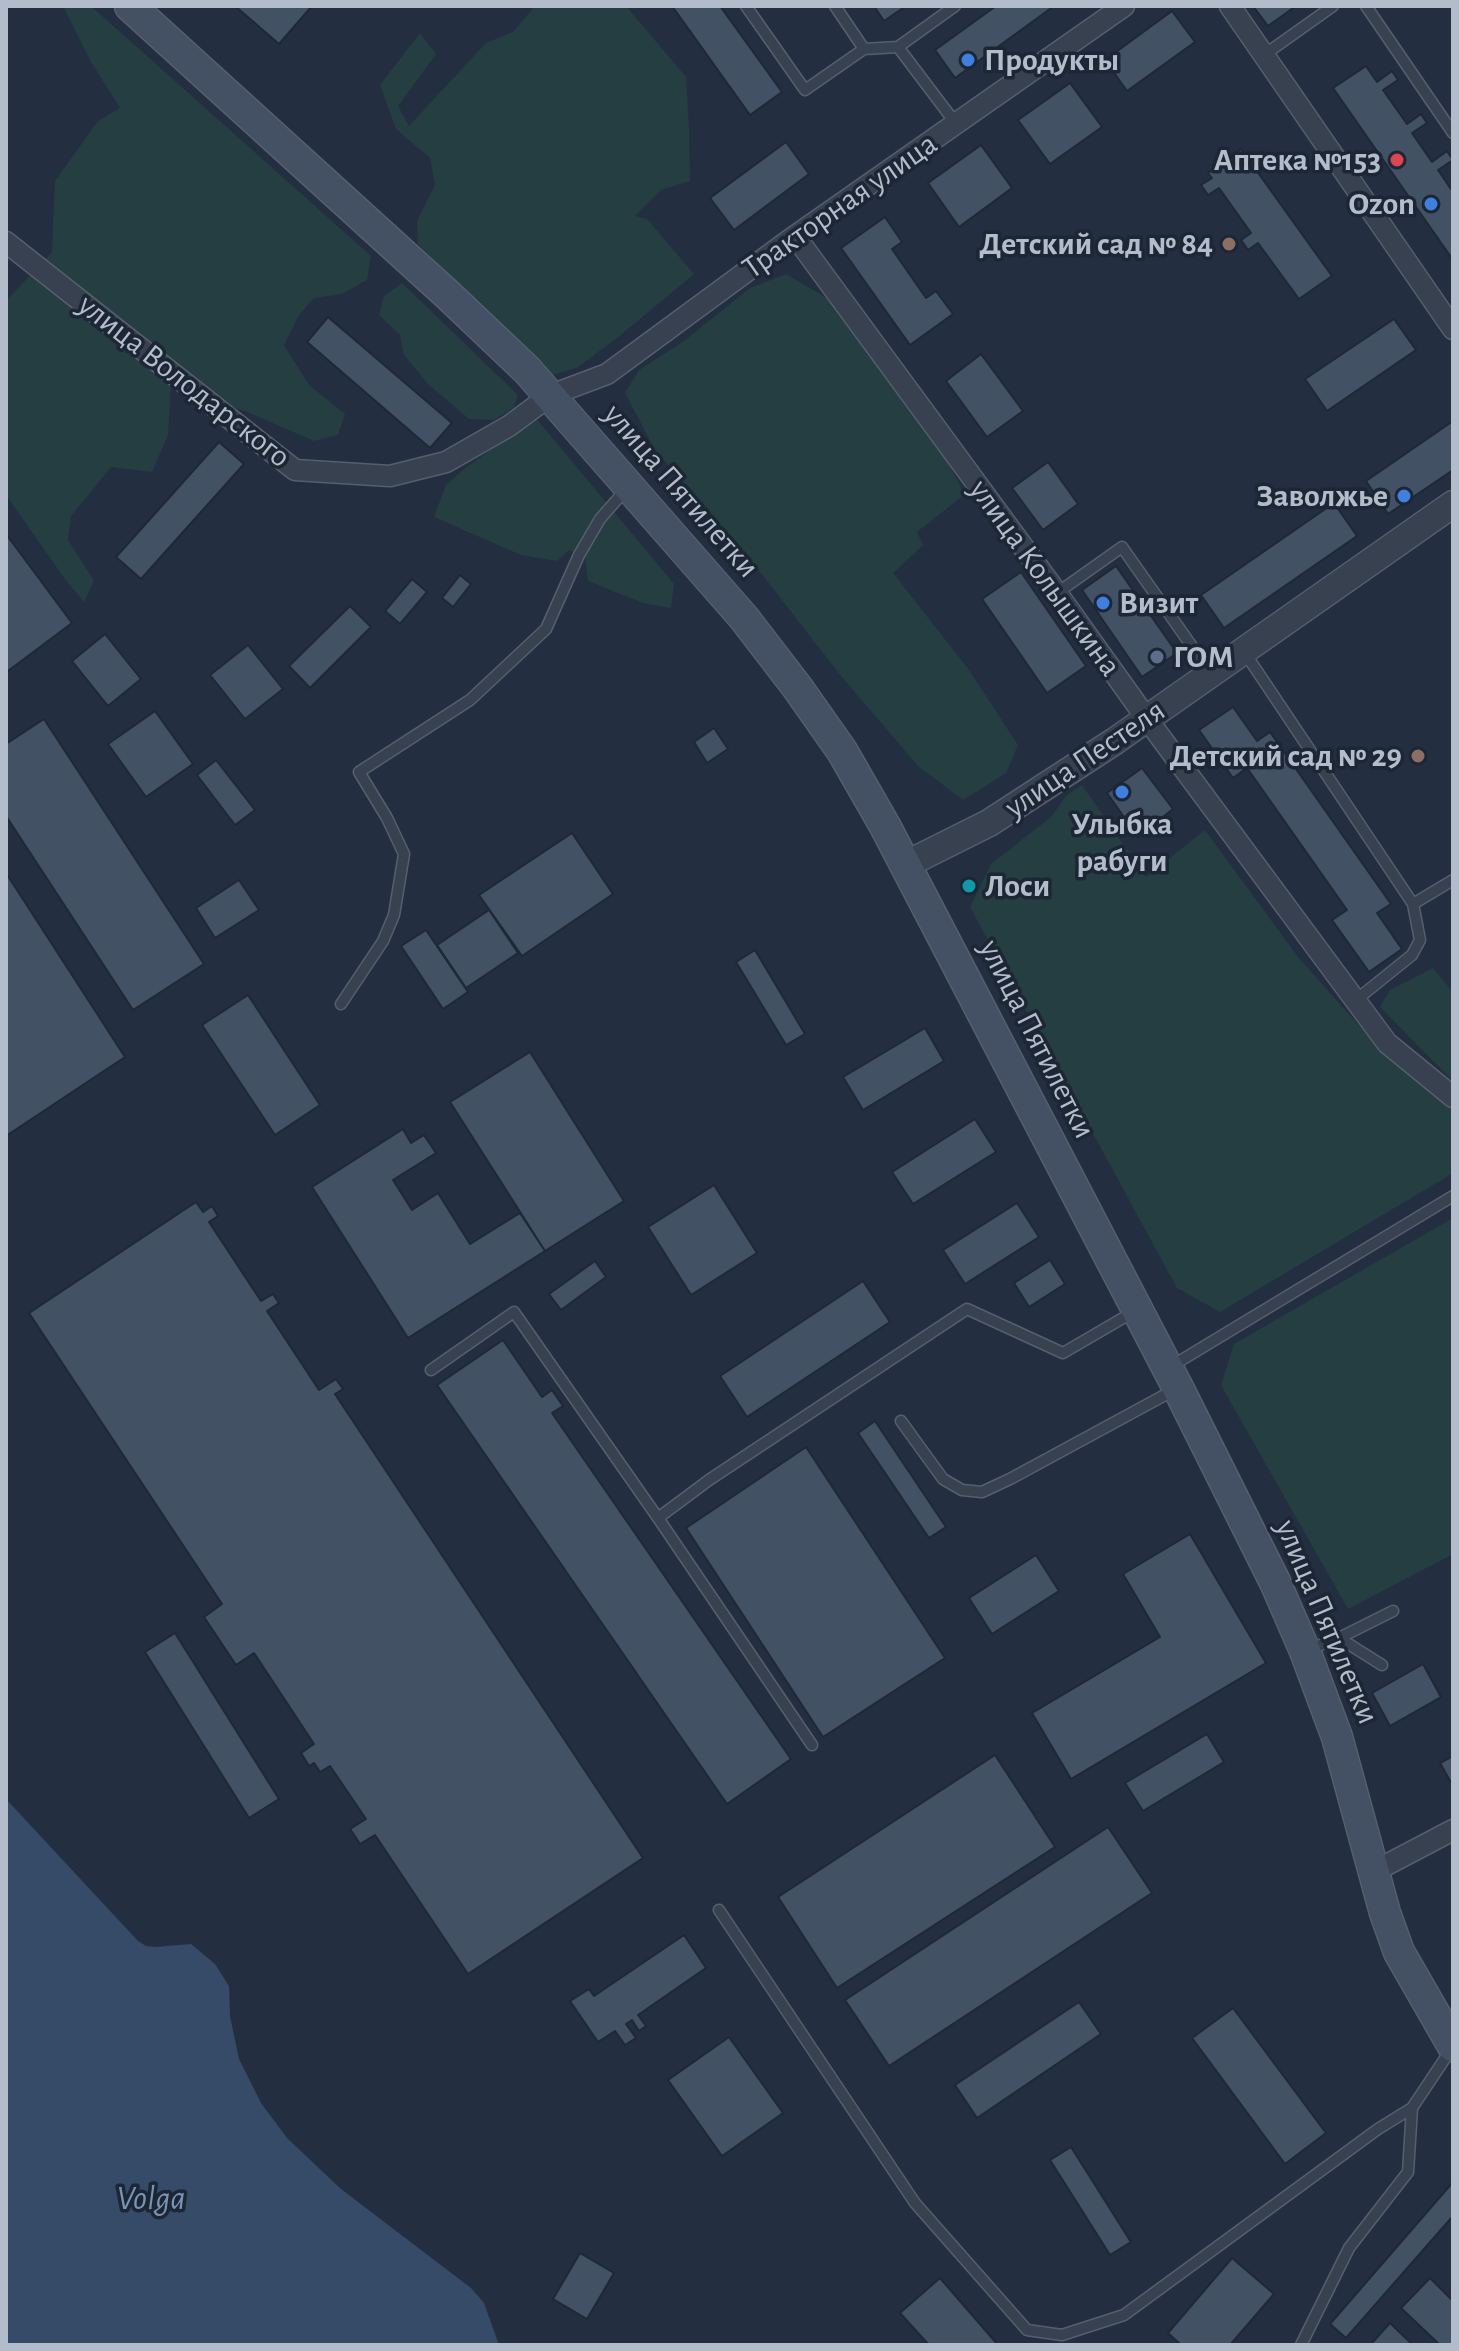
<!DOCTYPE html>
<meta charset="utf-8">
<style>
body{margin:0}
#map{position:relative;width:1459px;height:2351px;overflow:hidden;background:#232f40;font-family:"Alegreya Sans",sans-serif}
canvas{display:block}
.frame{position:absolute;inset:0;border:8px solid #b3bcca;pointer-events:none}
</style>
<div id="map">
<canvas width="1459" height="2351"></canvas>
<div class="frame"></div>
</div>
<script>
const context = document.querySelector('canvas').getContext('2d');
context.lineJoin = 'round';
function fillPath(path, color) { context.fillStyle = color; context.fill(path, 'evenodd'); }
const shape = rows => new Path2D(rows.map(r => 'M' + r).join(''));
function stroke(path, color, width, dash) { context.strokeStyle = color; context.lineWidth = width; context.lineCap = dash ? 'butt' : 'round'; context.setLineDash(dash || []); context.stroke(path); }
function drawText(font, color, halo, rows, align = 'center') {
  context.font = font + ' "Alegreya Sans",sans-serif'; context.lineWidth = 7; context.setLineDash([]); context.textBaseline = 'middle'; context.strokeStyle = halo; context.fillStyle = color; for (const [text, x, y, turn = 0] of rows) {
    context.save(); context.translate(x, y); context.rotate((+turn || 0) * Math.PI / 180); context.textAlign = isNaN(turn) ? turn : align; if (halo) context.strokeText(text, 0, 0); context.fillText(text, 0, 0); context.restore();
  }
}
fillPath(shape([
 [63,6,91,6,371,256,367,280,342,294,314,298,299,315,284,345,309,385,345,414,338,435,314,441,245,411,171,386,168,435,152,472,111,467,71,516,68,540,94,581,84,602,65,579,6,495,6,301,52,252,55,181,98,121,120,108,91,62],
 [535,6,626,6,686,77,689,130,690,181,661,190,635,216,647,219,694,274,617,338,578,367,550,376,418,244,417,221,435,185,430,158,396,129,380,85,420,33,436,54,398,106,409,126,486,43,513,32],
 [786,274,835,303,939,447,965,494,917,532,923,545,893,573,969,670,1018,745,1006,773,963,800,918,766,841,676,747,555,655,450,625,393,639,370,684,341,750,288],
 [402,283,518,395,514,407,494,420,469,419,428,384,404,355,400,335,379,315,384,296],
 [535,417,674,584,671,608,643,603,588,581,585,558,569,550,557,561,521,555,434,517,446,485,463,470],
 [1082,785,1146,877,1205,830,1298,957,1379,1048,1453,1109,1453,1173,1220,1312,1177,1288,970,907,991,864,1051,817,1066,796],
 [1433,968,1453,992,1453,1081,1380,1007,1390,990],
 [1453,1218,1453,1554,1348,1609,1221,1385,1234,1344]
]), '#253e41');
fillPath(shape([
 [6,1799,138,1941,146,1946,155,1947,191,1944,215,1964,229,1986,230,2016,239,2059,261,2103,287,2138,341,2189,471,2288,484,2303,499,2345,6,2345]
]), '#354b68');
const building = shape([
 [235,6,312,6,279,44,235,6],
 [672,6,720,6,782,92,750,115,672,6],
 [874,6,906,6,884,21,874,6],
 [996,6,1054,6,955,78,935,50,996,6],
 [1253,6,1296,6,1268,26,1253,6],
 [1172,11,1195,42,1127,91,1105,60,1172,11],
 [1366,66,1377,82,1392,71,1398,80,1383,90,1407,124,1421,114,1427,123,1412,133,1432,162,1447,151,1453,160,1438,170,1453,192,1453,260,1333,88,1366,66],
 [1070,83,1102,127,1050,164,1018,120,1070,83],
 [786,142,809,174,734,230,710,198,786,142],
 [981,145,1012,188,959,227,928,183,981,145],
 [1241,149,1332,276,1299,299,1258,243,1248,250,1241,240,1251,233,1219,188,1208,195,1201,185,1212,178,1208,173,1241,149],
 [885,217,902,242,892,249,926,298,936,291,953,314,910,345,841,248,885,217],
 [328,317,452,423,430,448,307,342,328,317],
 [1394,319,1416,350,1327,411,1305,379,1394,319],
 [981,354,1023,411,987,437,946,381,981,354],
 [1453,421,1453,470,1388,514,1366,481,1453,421],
 [219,442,244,464,141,579,116,557,219,442],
 [1048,462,1078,504,1043,530,1012,488,1048,462],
 [1334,503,1357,536,1224,628,1201,595,1334,503],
 [6,534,72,623,8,671,6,668,6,534],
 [1116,566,1177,653,1142,677,1082,590,1116,566],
 [1021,572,1086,666,1047,693,982,599,1021,572],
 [460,575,471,584,453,607,442,598,460,575],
 [412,579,427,592,400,624,385,611,412,579],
 [350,606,371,627,310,688,289,666,350,606],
 [105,634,141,679,108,706,72,661,105,634],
 [248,645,283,689,245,719,210,675,248,645],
 [1233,707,1257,741,1270,732,1391,904,1377,913,1402,949,1369,972,1332,920,1347,910,1247,768,1233,778,1199,730,1233,707],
 [155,711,193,764,146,797,108,744,155,711],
 [44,719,204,964,133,1010,6,816,6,744,44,719],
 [714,728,728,749,707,763,694,742,714,728],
 [216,760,255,810,235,825,197,775,216,760],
 [1142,768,1173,809,1138,837,1107,793,1142,768],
 [572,833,613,894,522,956,479,895,572,833],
 [6,873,125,1057,6,1136,6,873],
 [239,880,259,910,215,938,196,908,239,880],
 [489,910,518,953,466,988,437,945,489,910],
 [426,930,468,992,443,1009,401,946,426,930],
 [755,950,805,1034,786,1045,736,962,755,950],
 [248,995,320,1105,275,1135,202,1025,248,995],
 [925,1028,944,1061,863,1110,843,1077,925,1028],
 [530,1052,624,1201,545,1251,450,1102,530,1052],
 [975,1119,996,1152,913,1204,892,1172,975,1119],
 [403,1129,411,1143,424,1135,436,1153,393,1180,412,1210,438,1193,470,1244,520,1213,545,1251,408,1338,312,1187,403,1129],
 [714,1185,757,1253,691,1295,648,1227,714,1185],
 [196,1202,203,1212,212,1206,218,1216,209,1222,261,1301,273,1294,279,1303,267,1311,319,1390,336,1379,343,1389,335,1394,643,1858,468,1974,375,1835,360,1844,350,1829,366,1819,330,1766,320,1772,314,1763,309,1766,301,1753,314,1744,254,1653,236,1665,204,1617,222,1604,29,1313,196,1202],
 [1017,1203,1039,1237,965,1284,943,1250,1017,1203],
 [1050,1260,1065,1284,1029,1307,1014,1283,1050,1260],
 [595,1261,606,1277,561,1310,549,1294,595,1261],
 [863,1281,890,1322,747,1417,720,1376,863,1281],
 [503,1340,542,1397,552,1390,563,1406,552,1413,791,1759,727,1804,437,1385,503,1340],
 [875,1421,946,1527,929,1538,858,1433,875,1421],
 [806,1447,945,1658,823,1737,686,1528,806,1447],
 [1190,1534,1266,1663,1071,1779,1032,1713,1160,1637,1123,1574,1190,1534],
 [1036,1555,1059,1591,992,1634,969,1598,1036,1555],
 [175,1633,279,1799,249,1818,145,1652,175,1633],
 [1423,1664,1441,1697,1390,1726,1372,1693,1423,1664],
 [1207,1734,1224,1762,1143,1811,1125,1783,1207,1734],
 [995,1755,1055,1847,837,1988,778,1897,995,1755],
 [1453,1756,1453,1786,1440,1763,1453,1756],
 [1108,1827,1152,1893,889,2066,845,2000,1108,1827],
 [684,1935,706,1968,638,2015,646,2026,639,2031,632,2020,626,2024,636,2038,625,2045,615,2031,598,2042,570,2001,589,1989,594,1996,684,1935],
 [1079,2002,1101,2034,977,2118,955,2085,1079,2002],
 [1233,2008,1326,2133,1285,2164,1192,2038,1233,2008],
 [729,2037,783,2113,722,2156,668,2080,729,2037],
 [1071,2147,1131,2242,1110,2255,1050,2160,1071,2147],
 [1453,2182,1453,2216,1346,2338,1330,2324,1453,2182],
 [580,2253,614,2273,587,2319,553,2299,580,2253],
 [1232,2258,1274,2294,1230,2345,1181,2345,1168,2333,1232,2258],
 [940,2278,998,2345,929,2345,900,2313,940,2278],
 [1430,2278,1453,2301,1453,2345,1440,2345,1401,2308,1430,2278],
 [1390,2323,1413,2345,1374,2345,1372,2343,1390,2323]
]);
fillPath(building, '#435164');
stroke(building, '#1e2836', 2);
const service = shape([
 [746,6,805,90,864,49],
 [835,6,864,49,898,47,957,125],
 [1366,6,1453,133],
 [898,47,955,6],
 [1264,55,1333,6],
 [1057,593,1122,547,1210,672],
 [1245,653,1413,904,1420,940,1412,955,1356,1000],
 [1413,904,1453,880],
 [341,1004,383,941,394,915,404,854,387,818,359,772,470,700,546,629,579,555,600,519,628,487],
 [1170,1367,1453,1196],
 [431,1370,514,1312,658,1518,812,1745],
 [901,1421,943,1479,962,1490,982,1492,1010,1479,1176,1389],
 [658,1518,709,1480,967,1309,1063,1353,1135,1311],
 [1339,1638,1382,1665],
 [1307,1650,1339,1638,1393,1611],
 [719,1910,915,2203,1027,2330,1062,2335,1124,2315,1378,2129,1412,2108,1452,2048],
 [1301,2345,1349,2248,1408,2172,1412,2108]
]);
const minor = shape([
 [1230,6,1453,329],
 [795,236,1057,593,1147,719,1387,1043,1453,1097],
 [6,242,295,470,390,476,446,462,509,426,551,395,607,374,788,241,1124,6],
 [1373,1872,1453,1830]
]);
const tertiary = shape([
 [905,865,989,823,1115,741,1453,504]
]);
const secondary = shape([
 [130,6,448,295,527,370,744,618,797,687,842,751,885,826,1178,1388,1275,1582,1305,1651,1337,1737,1385,1913,1399,1952,1453,2046]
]);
stroke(service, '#555f6d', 13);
stroke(minor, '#555f6d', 23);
stroke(tertiary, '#555f6d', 29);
stroke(secondary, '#555f6d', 33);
stroke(service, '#37414f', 10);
stroke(minor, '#37414f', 20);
stroke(tertiary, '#37414f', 26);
stroke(secondary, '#445063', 30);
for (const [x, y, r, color] of [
 [968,60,8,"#3f7fe0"],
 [1397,160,8,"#e0444e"],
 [1431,204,8,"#3f7fe0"],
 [1229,244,8,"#8d6e63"],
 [1404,496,8,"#3f7fe0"],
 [1103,603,8,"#3f7fe0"],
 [1157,657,8,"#5c6f8a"],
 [1418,756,8,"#8d6e63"],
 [1122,792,8,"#3f7fe0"],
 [969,886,8,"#0f9aa8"]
]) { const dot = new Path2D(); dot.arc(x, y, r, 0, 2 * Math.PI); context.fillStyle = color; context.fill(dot); stroke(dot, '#1c2634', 3); }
drawText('bold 32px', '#b3bcca', '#1c2634', [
 ["Продукты",984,60,"left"],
 ["Аптека №153",1381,160],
 ["Ozon",1415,204],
 ["Детский сад № 84",1213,244],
 ["Заволжье",1388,496],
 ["Визит",1119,603,"left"],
 ["ГОМ",1173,657,"left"],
 ["Детский сад № 29",1402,756],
 ["Улыбка",1122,824,"center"],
 ["рабуги",1122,861,"center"],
 ["Лоси",985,886,"left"]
], 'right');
drawText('32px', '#b3bcca', '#1c2634', [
 ["Тракторная улица",840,206,-35],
 ["улица Володарского",184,381,38],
 ["улица Пятилетки",681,491,49],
 ["улица Колышкина",1045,578,54],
 ["улица Пестеля",1085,759,-34],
 ["улица Пятилетки",1037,1039,63],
 ["улица Пятилетки",1327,1622,67]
]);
drawText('italic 34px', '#7993b4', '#1c2634', [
 ["Volga",151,2199]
]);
</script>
